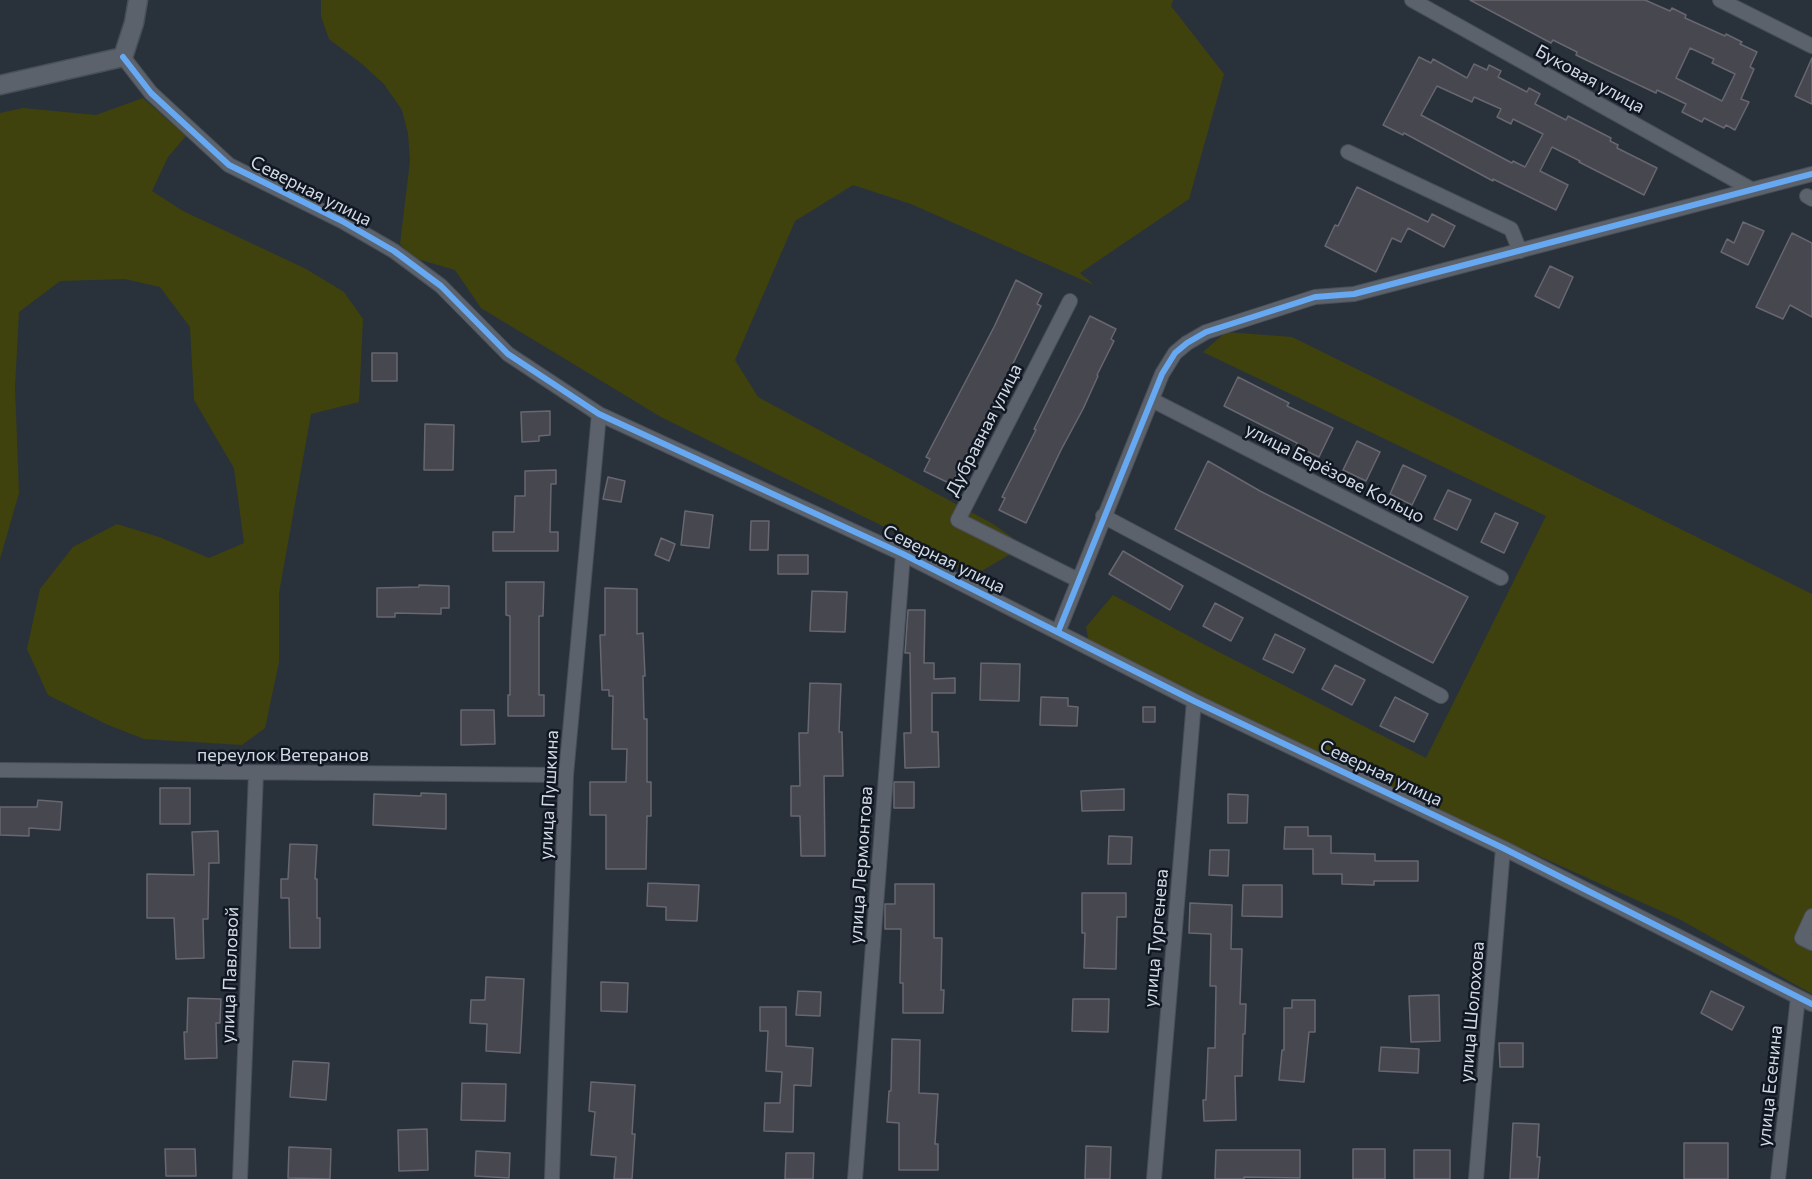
<!DOCTYPE html>
<meta charset="utf-8">
<style>
body{margin:0}
canvas{display:block;background:#29313b}
</style>
<canvas width="1812" height="1179"></canvas>
<script>
const context = document.querySelector('canvas').getContext('2d');
context.lineJoin = 'round';
function fillPath(path, color) { context.fillStyle = color; context.fill(path, 'evenodd'); }
const shape = rows => new Path2D(rows.map(r => 'M' + r).join(''));
function stroke(path, color, width, dash) { context.strokeStyle = color; context.lineWidth = width; context.lineCap = dash ? 'butt' : 'round'; context.setLineDash(dash || []); context.stroke(path); }
function drawText(font, color, halo, rows, align = 'center') {
  context.font = font + ' Commissioner,sans-serif'; context.lineWidth = 5; context.setLineDash([]); context.textBaseline = 'middle'; context.strokeStyle = halo; context.fillStyle = color; for (const [text, x, y, turn = 0] of rows) {
    context.save(); context.translate(x, y); context.rotate((+turn || 0) * Math.PI / 180); context.textAlign = isNaN(turn) ? turn : align; if (halo) context.strokeText(text, 0, 0); context.fillText(text, 0, 0); context.restore();
  }
}
fillPath(shape([
 [321,0,1173,0,1171,6,1224,74,1189,199,1080,273,1094,285,911,204,853,185,795,221,735,360,758,397,993,524,1024,546,973,576,907,538,661,417,481,308,455,270,414,258,400,244,410,161,408,133,402,110,384,84,362,64,329,39,321,16],
 [143,98,186,136,168,157,152,191,183,211,306,269,344,292,363,319,359,402,311,414,279,593,279,662,265,728,242,745,144,739,106,724,48,695,27,649,40,589,73,547,117,524,159,537,209,558,244,543,234,468,194,400,190,327,160,287,125,279,60,281,19,312,15,387,19,493,0,559,0,113,23,108,96,115],
 [1226,332,1292,337,1812,594,1812,994,1681,920,1194,701,1089,643,1086,627,1113,595,1207,646,1426,758,1546,516,1203,352]
]), '#3f420d');
const building = shape([
 [1470,0,1645,0,1670,11,1672,8,1686,15,1685,18,1725,36,1726,34,1742,42,1740,44,1757,52,1750,67,1754,69,1741,99,1749,102,1735,130,1726,125,1724,128,1704,118,1702,122,1682,112,1686,104,1657,90,1656,93,1609,71,1576,55,1577,52,1553,40,1551,43,1470,0],
 [1690,48,1714,59,1712,63,1735,74,1722,101,1676,78,1690,48],
 [1419,57,1431,63,1433,59,1467,78,1474,64,1487,70,1489,65,1501,71,1498,77,1527,92,1529,88,1540,94,1535,104,1566,120,1568,116,1611,138,1610,141,1618,145,1617,148,1657,168,1644,195,1579,162,1580,161,1552,147,1540,171,1568,185,1556,210,1493,179,1493,181,1404,133,1403,135,1383,125,1419,57],
 [1437,86,1472,102,1474,97,1501,109,1497,117,1511,124,1513,119,1543,134,1525,167,1513,161,1512,163,1421,115,1437,86],
 [1812,58,1812,104,1795,96,1812,58],
 [1357,187,1428,222,1432,214,1455,226,1444,247,1408,228,1401,242,1392,238,1376,272,1325,246,1335,225,1338,226,1357,187],
 [1743,222,1764,231,1748,265,1721,252,1727,239,1734,243,1743,222],
 [1792,233,1812,243,1812,317,1790,305,1783,319,1756,307,1792,233],
 [1550,266,1573,277,1559,308,1535,296,1550,266],
 [1016,280,1042,294,1037,304,1041,306,989,413,951,484,924,471,930,459,926,457,994,327,1016,280],
 [1090,316,1116,329,1111,339,1114,341,1097,375,1098,376,1083,409,1061,450,1026,523,999,510,1005,498,1002,497,1036,430,1034,429,1090,316],
 [372,353,397,353,397,381,372,381,372,353],
 [1238,377,1289,403,1287,406,1333,428,1319,457,1296,446,1297,443,1224,406,1238,377],
 [550,411,550,435,539,436,539,441,522,442,521,412,550,411],
 [425,424,454,425,453,470,424,470,425,424],
 [1357,441,1380,452,1366,481,1343,470,1357,441],
 [1208,461,1260,491,1468,597,1433,663,1175,529,1208,461],
 [1403,465,1426,476,1412,505,1390,494,1403,465],
 [556,470,556,484,551,484,550,532,558,532,558,551,493,551,493,532,514,532,515,496,525,496,525,471,556,470],
 [608,477,625,481,621,502,603,499,608,477],
 [1448,490,1471,500,1457,530,1434,519,1448,490],
 [685,511,713,515,709,548,681,545,685,511],
 [1495,513,1518,523,1504,553,1481,542,1495,513],
 [751,521,769,521,768,550,750,550,751,521],
 [661,538,675,544,669,561,655,555,661,538],
 [1123,551,1183,586,1170,610,1109,574,1123,551],
 [778,555,808,555,808,574,778,574,778,555],
 [506,582,544,582,543,616,539,616,539,695,544,695,544,716,508,716,508,695,510,695,510,616,506,615,506,582],
 [419,585,449,586,449,608,441,608,441,614,395,613,395,617,377,617,377,588,419,587,419,585],
 [605,588,637,589,637,634,643,633,645,676,643,676,644,719,647,719,647,782,651,782,651,816,647,816,646,869,606,869,606,815,590,815,590,782,626,782,627,749,612,749,613,696,609,696,609,690,602,690,600,635,605,635,605,588],
 [812,591,847,592,845,632,810,631,812,591],
 [1215,603,1243,618,1231,641,1203,626,1215,603],
 [908,610,925,610,924,663,934,663,934,679,955,678,955,693,932,693,932,732,938,732,939,767,905,768,904,733,911,733,910,653,905,653,908,610],
 [1275,634,1305,649,1293,673,1263,659,1275,634],
 [981,663,1020,664,1019,701,980,700,981,663],
 [1335,665,1365,680,1352,705,1322,689,1335,665],
 [810,683,841,684,839,732,842,732,843,776,824,776,825,856,801,856,800,816,791,816,791,786,800,786,799,733,808,733,810,683],
 [1041,697,1068,698,1068,706,1078,707,1077,726,1040,725,1041,697],
 [1395,697,1428,714,1414,742,1380,726,1395,697],
 [1143,707,1155,707,1155,722,1143,722,1143,707],
 [461,710,494,710,495,744,461,745,461,710],
 [894,782,914,782,914,808,894,808,894,782],
 [160,788,190,788,190,824,160,824,160,788],
 [1124,789,1124,810,1082,811,1081,791,1124,789],
 [421,793,446,794,446,829,373,825,374,794,421,796,421,793],
 [1228,794,1248,795,1247,823,1228,823,1228,794],
 [38,800,62,802,60,830,29,828,29,836,0,835,0,807,37,807,38,800],
 [1285,827,1308,827,1308,836,1331,836,1331,853,1375,854,1375,861,1418,861,1418,881,1374,881,1374,885,1342,884,1342,874,1313,874,1313,849,1284,849,1285,827],
 [218,831,219,863,209,863,208,919,203,919,204,958,176,959,174,918,147,918,147,874,194,875,192,832,218,831],
 [1109,836,1132,837,1131,864,1108,864,1109,836],
 [290,844,317,845,315,879,317,879,317,918,320,918,320,948,290,948,289,898,281,898,281,879,288,879,290,844],
 [1210,850,1229,850,1228,876,1209,875,1210,850],
 [648,883,699,885,697,921,666,920,666,907,647,906,648,883],
 [895,884,934,884,934,938,942,938,941,990,944,990,943,1013,903,1013,903,983,900,983,901,929,885,929,885,904,895,904,895,884],
 [1243,885,1282,885,1282,917,1242,916,1243,885],
 [1082,893,1126,893,1126,917,1117,917,1116,969,1084,968,1085,933,1082,933,1082,893],
 [1190,903,1232,905,1231,949,1242,949,1240,1004,1246,1004,1245,1034,1243,1034,1242,1076,1235,1076,1236,1120,1204,1121,1203,1100,1206,1100,1208,1048,1215,1048,1216,986,1210,986,1211,934,1189,933,1190,903],
 [486,977,524,979,520,1053,486,1051,487,1024,470,1023,471,1000,485,1000,486,977],
 [601,982,628,983,627,1012,601,1011,601,982],
 [798,991,821,992,820,1016,796,1015,798,991],
 [1711,991,1744,1007,1732,1030,1701,1013,1711,991],
 [1439,995,1440,1041,1411,1042,1409,996,1439,995],
 [188,998,221,999,220,1023,216,1023,217,1058,185,1059,184,1032,187,1032,188,998],
 [1073,999,1109,999,1108,1032,1072,1031,1073,999],
 [1292,1000,1315,1000,1315,1032,1309,1032,1304,1082,1279,1080,1282,1050,1284,1050,1284,1008,1292,1008,1292,1000],
 [760,1007,786,1007,786,1046,813,1048,811,1086,794,1085,793,1132,764,1131,765,1103,780,1103,782,1072,766,1071,768,1031,760,1031,760,1007],
 [892,1039,920,1040,919,1093,938,1094,935,1144,938,1144,938,1170,899,1170,899,1123,887,1122,889,1091,891,1091,892,1039],
 [1499,1043,1523,1043,1523,1067,1500,1067,1499,1043],
 [1381,1047,1419,1049,1418,1073,1379,1071,1381,1047],
 [293,1061,329,1063,326,1100,290,1097,293,1061],
 [591,1082,635,1085,632,1134,635,1134,632,1179,614,1179,616,1157,591,1155,595,1112,589,1111,591,1082],
 [462,1083,506,1084,505,1121,461,1120,462,1083],
 [1513,1123,1539,1124,1537,1157,1540,1157,1538,1179,1510,1179,1513,1123],
 [427,1129,428,1170,399,1171,398,1130,427,1129],
 [1684,1143,1728,1143,1728,1179,1684,1179,1684,1143],
 [1086,1146,1111,1147,1110,1179,1085,1179,1086,1146],
 [289,1147,331,1149,330,1179,288,1178,289,1147],
 [165,1149,195,1149,196,1176,166,1176,165,1149],
 [1353,1149,1385,1149,1385,1179,1353,1179,1353,1149],
 [1216,1150,1300,1150,1300,1178,1244,1177,1244,1179,1215,1179,1216,1150],
 [1414,1150,1450,1150,1450,1179,1414,1179,1414,1150],
 [476,1151,510,1153,509,1178,475,1176,476,1151],
 [786,1153,814,1153,813,1179,785,1179,786,1153]
]);
fillPath(building, '#47474f');
stroke(building, '#686770', 1.5);
const minor = shape([
 [1412,0,1751,189],
 [1720,0,1812,46],
 [123,57,151,93,229,165,342,221,394,251,441,286,508,354,599,414,903,554,1194,701,1503,848,1812,1004],
 [1348,152,1511,229,1520,251],
 [1807,196,1812,199],
 [1070,301,958,520,1078,580],
 [1152,400,1501,578],
 [1103,516,1441,696],
 [1058,632,1162,374,1175,353,1187,343,1206,332,1315,297,1354,294,1812,174],
 [0,770,566,775],
 [1812,916,1802,938,1812,943],
 [240,1179,256,773],
 [552,1179,566,775,599,414],
 [855,1179,903,554],
 [1154,1179,1194,701],
 [1476,1179,1503,848],
 [1778,1179,1798,997]
]);
const tertiary = shape([
 [0,85,123,57,134,23,138,0]
]);
stroke(minor, '#484f59', 16);
stroke(tertiary, '#484f59', 21);
stroke(minor, '#5b626b', 14);
stroke(tertiary, '#5b626b', 18);
stroke(shape([
 [123,57,151,93,229,165,342,221,394,251,441,286,508,354,599,414,903,554,1194,701,1503,848,1812,1004],
 [1058,632,1162,374,1175,353,1187,343,1206,332,1315,297,1354,294,1812,174]
]), '#66a8f1', 6);
drawText('18px', '#d1dbe7', '#111720', [
 ["Буковая улица",1590,79,29],
 ["Северная улица",311,191,27],
 ["Дубравная улица",984,430,-63],
 ["улица Берёзове Кольцо",1335,473,27],
 ["Северная улица",944,559,26],
 ["переулок Ветеранов",283,755],
 ["Северная улица",1381,773,25],
 ["улица Пушкина",549,795,-87],
 ["улица Лермонтова",861,865,-86],
 ["улица Тургенева",1156,938,-85],
 ["улица Павловой",230,975,-88],
 ["улица Шолохова",1472,1012,-85],
 ["улица Есенина",1770,1086,-84]
]);
</script>
